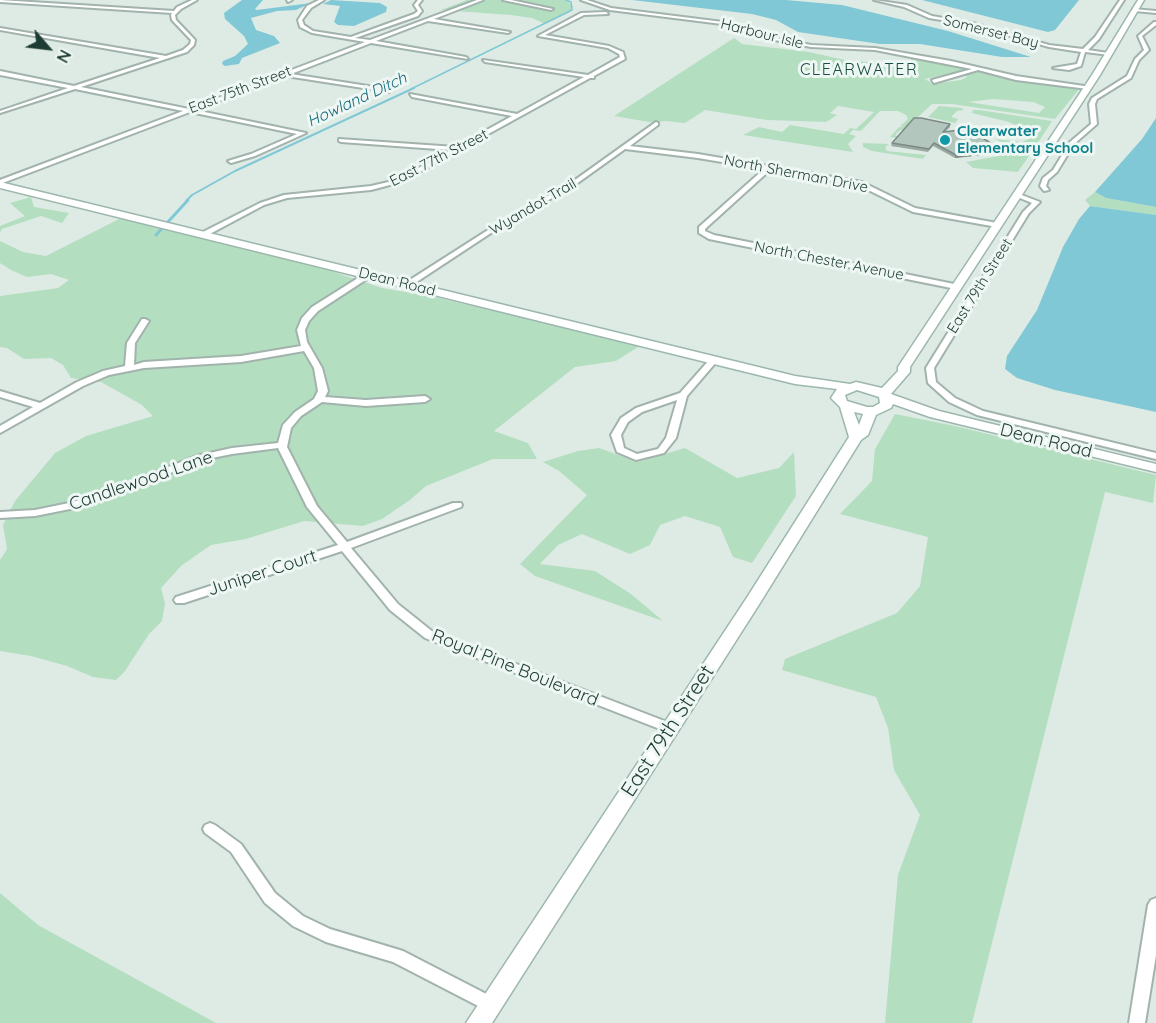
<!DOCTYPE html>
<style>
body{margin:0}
#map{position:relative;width:1156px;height:1023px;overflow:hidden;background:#deebe5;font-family:Quicksand,sans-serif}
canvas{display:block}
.north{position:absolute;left:18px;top:18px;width:60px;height:60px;-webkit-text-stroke:4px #eef7f3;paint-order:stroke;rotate:118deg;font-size:16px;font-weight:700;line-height:24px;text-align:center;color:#1e3c34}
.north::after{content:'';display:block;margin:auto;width:21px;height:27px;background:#1e3c34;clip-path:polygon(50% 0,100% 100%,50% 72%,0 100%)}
</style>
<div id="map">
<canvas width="1156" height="1023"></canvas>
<div class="north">N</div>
</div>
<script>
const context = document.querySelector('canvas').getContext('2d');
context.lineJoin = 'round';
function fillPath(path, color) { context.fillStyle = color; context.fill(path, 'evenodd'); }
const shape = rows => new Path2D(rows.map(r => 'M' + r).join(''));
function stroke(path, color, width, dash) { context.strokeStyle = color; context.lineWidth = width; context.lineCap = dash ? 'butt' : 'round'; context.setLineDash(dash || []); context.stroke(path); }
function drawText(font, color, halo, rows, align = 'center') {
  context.font = font + ' Quicksand,sans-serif'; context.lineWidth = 6; context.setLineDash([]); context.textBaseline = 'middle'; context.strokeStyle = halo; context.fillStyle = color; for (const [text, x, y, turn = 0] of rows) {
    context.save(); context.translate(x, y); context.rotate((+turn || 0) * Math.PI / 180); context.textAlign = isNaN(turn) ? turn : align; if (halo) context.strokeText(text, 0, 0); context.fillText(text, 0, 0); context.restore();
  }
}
fillPath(shape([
 [467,0,566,0,573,6,570,12,545,24,532,18,511,15,441,10],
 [734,38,742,44,809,52,845,60,912,66,911,58,922,58,971,69,925,79,933,84,961,80,967,77,964,74,979,70,1020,80,1080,88,1055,119,952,104,932,104,904,130,900,130,895,135,899,137,897,138,890,137,899,127,905,127,900,126,908,119,906,115,898,111,880,111,861,131,853,130,849,134,856,136,848,144,853,152,743,135,759,127,782,132,790,125,844,134,850,128,856,129,874,112,838,106,830,113,837,115,826,122,767,120,705,110,685,123,664,121,655,123,614,116],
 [993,99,1033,102,1045,107,1039,113,968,102],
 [939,106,961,108,964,110,957,111,951,117,958,119,955,123,928,117],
 [973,110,979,110,1052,121,1034,149,1006,144,995,139,1022,142,1031,138,1025,134,1030,133,1009,122,972,113],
 [863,143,889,144,885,147,887,151,926,155,923,159,872,151,863,147],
 [995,148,1003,147,1031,153,1018,172,973,168,966,162,1004,155],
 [1095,192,1106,198,1156,207,1156,215,1090,206,1085,200],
 [31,197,34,207,69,213,62,223,41,216,2,229,0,233,0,226,25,216,10,203],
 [121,218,325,269,382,288,429,296,641,345,616,361,575,367,494,431,528,443,537,459,493,459,426,486,410,500,382,519,363,526,304,521,246,539,211,545,181,566,161,588,165,603,162,621,149,634,125,671,116,680,93,677,67,666,31,656,0,651,0,560,7,549,3,525,15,501,55,453,86,436,153,416,142,405,101,382,71,378,63,365,51,358,24,359,7,348,0,347,0,296,58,288,69,280,51,274,27,277,11,270,0,263,0,241,23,252,46,256],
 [895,414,955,426,1156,475,1153,503,1105,492,972,1023,885,1023,898,875,920,815,894,770,888,728,876,697,782,670,785,659,897,613,920,586,928,537,840,514,872,481,875,449],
 [599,448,638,462,685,448,737,478,779,468,794,452,796,496,752,563,733,557,720,527,685,516,660,525,650,545,630,554,582,534,558,545,540,564,595,571,631,594,663,621,535,576,520,564,587,495,559,471,543,462,578,451],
 [0,893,38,925,216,1023,0,1023]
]), '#b4dec0');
fillPath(shape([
 [242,0,263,0,255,9,257,10,311,3,296,10,277,11,251,18,256,30,274,36,280,43,242,58,239,64,225,66,222,64,223,61,235,56,248,44,244,36,225,19,224,13],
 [331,0,380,3,387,7,386,12,354,26,338,25,334,22,340,6,323,4],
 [632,0,786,0,842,5,948,31,1031,57,1002,57,920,44,880,44,798,32,776,20,752,14],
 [922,0,1079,0,1055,30,1048,32],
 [1156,118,1156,207,1106,198,1095,192,1142,139],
 [1090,206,1156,215,1156,412,1055,390,1017,378,1005,369,1007,356,1037,310,1063,247,1079,219]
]), '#80c8d5');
stroke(shape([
 [411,89,572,10,571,2,566,0]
]), '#80c8d5', 1.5);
stroke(shape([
 [186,201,192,195,235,171,414,88]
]), '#80c8d5', 2);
stroke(shape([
 [156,235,188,200]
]), '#80c8d5', 3);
const street = shape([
 [0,0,174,11,177,7,192,0,197,0,181,9,175,15,176,20,195,40,194,45,187,52,81,87,189,109,365,42,312,33,300,27,298,20,307,6,319,0,324,0,311,8,302,20,304,25,313,31,351,37,414,14,418,11,414,5,418,0,422,0,418,5,422,11,418,16,355,38,370,40,477,0,483,0,434,19,510,32,508,33,428,21,376,41,466,57,468,59,371,43,291,74,387,89,389,92,286,76,195,110,306,133,255,156,231,163,228,161,251,154,297,134,190,112,0,184,0,180,183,111,75,89,0,113,0,111,68,88,0,75,0,71,74,86,160,58,0,30,0,28,166,56,183,50,190,44,191,40,172,20,171,15,172,13,0,2,0,0],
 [287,0,292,0,288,2,287,0],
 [503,0,511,0,553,9,551,10,503,0],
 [581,0,587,0,611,8,739,24,762,35,811,45,875,48,951,61,1016,76,1091,87,1088,89,1016,80,978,70,934,83,932,80,972,69,875,50,811,47,759,37,738,26,610,10,581,0],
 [874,0,907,5,932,16,973,23,1049,45,1083,49,1095,37,1120,0,1124,0,1099,39,1088,50,1108,53,1110,55,1085,52,1081,66,1069,70,1053,68,1077,64,1081,52,1049,47,972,25,929,18,904,7,874,0],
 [1133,9,1156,11,1156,13,1135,11,1133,9],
 [606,12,608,14,584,15,545,35,609,46,623,52,625,59,594,76,594,78,590,78,401,182,371,190,287,198,264,205,206,236,199,234,260,203,284,195,371,186,397,180,451,150,341,142,339,141,339,139,456,147,512,116,412,97,410,94,517,114,584,77,485,62,483,60,588,75,620,57,619,54,608,48,538,36,581,13,606,12],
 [1154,22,1156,22,1156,25,1142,36,1149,50,1139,60,1131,78,1097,99,1095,104,1097,124,1074,144,1057,172,1048,180,1046,186,1049,190,1044,191,1040,186,1043,178,1053,170,1070,142,1091,124,1089,104,1092,98,1127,76,1135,59,1144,50,1138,36,1154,22],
 [656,122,658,123,658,125,630,146,698,154,862,182,915,208,997,223,1000,225,997,227,913,212,860,186,770,170,705,229,705,231,714,235,959,285,959,289,956,289,709,239,699,233,699,227,764,169,698,158,625,149,572,187,503,225,409,287,406,287,402,285,499,223,568,185,656,122],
 [1015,194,1019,194,1040,202,1029,213,934,368,936,382,955,398,983,411,1156,453,1156,459,977,415,949,402,928,383,926,368,1023,212,1032,203,1015,196,1015,194],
 [366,273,373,275,318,311,309,321,305,330,307,342,322,368,328,391,325,397,366,400,425,396,430,399,425,402,366,406,322,402,301,416,291,428,287,447,317,506,347,542,453,503,461,503,462,505,461,507,351,548,398,604,433,632,675,725,677,728,675,731,670,733,665,731,425,638,390,610,342,551,184,603,176,603,174,600,176,597,338,545,307,507,278,448,232,454,202,460,114,496,75,508,35,516,0,518,0,512,35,510,69,503,106,492,196,456,232,448,278,443,283,425,295,412,314,399,318,391,314,368,304,351,241,362,144,368,109,375,83,386,0,433,0,426,33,407,0,397,0,391,40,403,77,382,103,371,125,366,127,343,142,319,145,319,149,321,135,343,134,365,144,362,241,356,301,346,297,330,302,318,312,307,366,273],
 [714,357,718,360,687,396,676,438,664,453,636,460,617,452,611,435,621,418,636,408,680,393,711,358,714,357],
 [677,400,666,438,658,449,637,454,624,448,621,435,628,422,642,412,677,400],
 [210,823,215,825,241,844,275,893,303,916,330,929,403,951,496,999,498,1004,496,1009,490,1012,484,1009,393,962,326,942,293,926,265,903,231,852,205,833,203,829,205,825,210,823],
 [1156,898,1156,955,1145,1023,1129,1023,1148,905,1151,900,1156,898]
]);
const secondary = shape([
 [1138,0,1144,0,1100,75,910,367,910,372,891,394,939,411,1156,464,1156,472,930,417,893,404,891,408,876,415,868,435,861,440,760,603,492,1023,466,1023,746,599,849,437,840,407,831,398,837,389,795,384,0,188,0,182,795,376,850,384,856,382,882,388,898,371,898,367,1092,75,1138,0],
 [857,390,879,397,880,403,873,407,867,407,847,401,845,395,857,390],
 [854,412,863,414,859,425,854,412]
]);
stroke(street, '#a1b3ac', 4);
stroke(secondary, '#9cb7ad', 3);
fillPath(street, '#fff');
fillPath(secondary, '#fff');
fillPath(shape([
 [950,124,950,127,945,132,1001,150,1000,153,955,158,933,146,928,152,891,146,892,143]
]), '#9aaaa3');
fillPath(shape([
 [1001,150,1000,153,955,158,956,155]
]), '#7d8b85');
const building = shape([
 [914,118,921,118,950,124,943,132,969,129,1001,150,956,155,934,143,929,149,892,143,914,118]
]);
fillPath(building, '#b3c6be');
stroke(building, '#7d8b85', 1.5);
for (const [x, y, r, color] of [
 [945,140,6,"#0f9aa8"]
]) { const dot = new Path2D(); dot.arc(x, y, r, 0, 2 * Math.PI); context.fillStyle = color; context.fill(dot); stroke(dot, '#eef7f3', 2); }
drawText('15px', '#1e3c34', '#eef7f3', [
 ["Somerset Bay",991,32,14],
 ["Harbour Isle",762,34,14],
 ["East 75th Street",240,90,-21],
 ["East 77th Street",439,158,-27],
 ["North Sherman Drive",796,174,11],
 ["Wyandot Trail",533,207,-30],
 ["North Chester Avenue",829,261,11],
 ["Dean Road",397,282,14],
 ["East 79th Street",980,286,-58]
]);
drawText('bold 15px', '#0d838f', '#eef7f3', [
 ["Clearwater",957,131],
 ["Elementary School",957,148]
], 'left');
context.letterSpacing = '1.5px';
drawText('16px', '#194f42', '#eef7f3', [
 ["CLEARWATER",859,70]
]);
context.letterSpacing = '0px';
drawText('italic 16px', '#146a7c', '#eef7f3', [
 ["Howland Ditch",357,100,-25]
]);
drawText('18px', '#1e3c34', '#eef7f3', [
 ["Dean Road",1046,441,14],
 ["Candlewood Lane",141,481,-19],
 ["Juniper Court",262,573,-18],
 ["Royal Pine Boulevard",515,668,22]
]);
drawText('21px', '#1e3c34', '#eef7f3', [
 ["East 79th Street",668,731,-57]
]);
</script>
